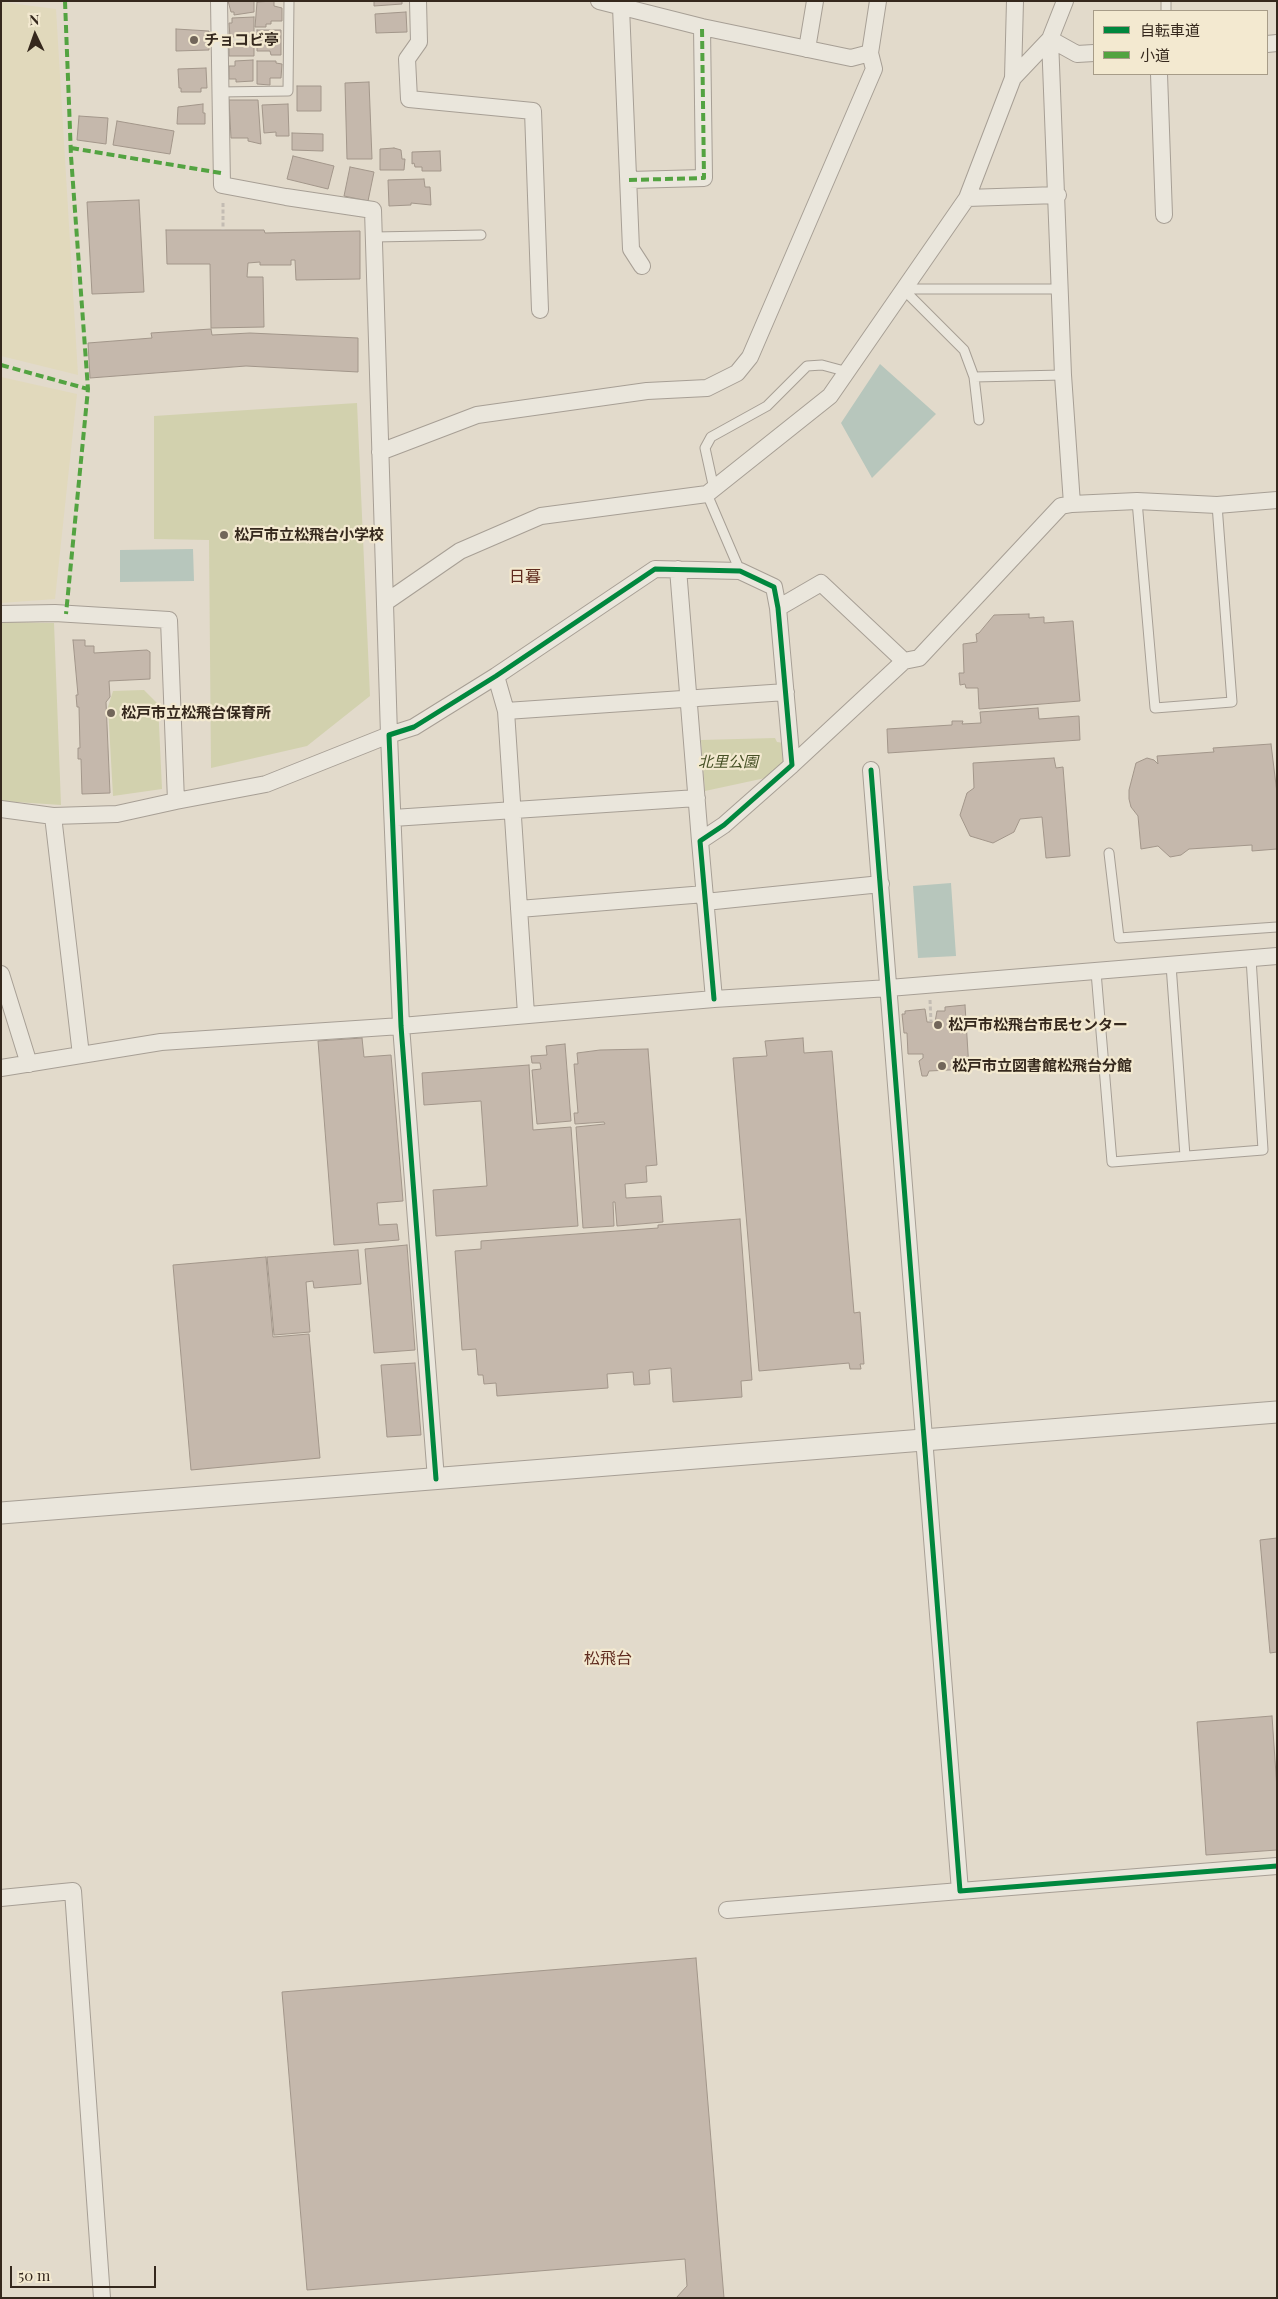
<!DOCTYPE html>
<meta charset="utf-8">
<style>
body{margin:0}
#map{position:relative;width:1278px;height:2299px;overflow:hidden;background:#e2dacb;font-family:"Playfair Display","Noto Sans JP",serif}
canvas{display:block}
.frame{position:absolute;inset:0;border:2px solid #35281d;pointer-events:none}
.legend{position:absolute;left:1093px;top:10px;width:175px;height:65px;box-sizing:border-box;background:#f3e9d0;border:1px solid #a79c88;margin:0;padding:6px 9px;list-style:none;font-size:15px;color:#35281d}
.legend li{display:flex;align-items:center;gap:10px;height:25px}
.legend b{width:25px;border:1px solid #a79c88}
.north{position:absolute;left:10px;top:10px;width:50px;height:50px;-webkit-text-stroke:4px #f3e9d0;paint-order:stroke;rotate:357deg;font-size:14px;font-weight:700;line-height:20px;text-align:center;color:#35281d}
.north::after{content:'';display:block;margin:auto;width:18px;height:22px;background:#35281d;clip-path:polygon(50% 0,100% 100%,50% 72%,0 100%)}
.scale{position:absolute;left:10px;top:2266px;width:146px;height:22px;box-sizing:border-box;border:2px solid #35281d;border-top:0;padding-left:6px;font-size:15px;line-height:18px;white-space:nowrap;color:#35281d;-webkit-text-stroke:4px #f3e9d0;paint-order:stroke}
</style>
<div id="map">
<canvas width="1278" height="2299"></canvas>
<div class="frame"></div>
<ul class="legend">
<li><b style="height:6px;background:#00873e"></b>自転車道</li>
<li><b style="height:6px;background:#53a341"></b>小道</li>
</ul>
<div class="north">N</div>
<div class="scale">50 m</div>
</div>
<script>
const context = document.querySelector('canvas').getContext('2d');
context.lineJoin = 'round';
function fillPath(path, color) { context.fillStyle = color; context.fill(path, 'evenodd'); }
const shape = rows => new Path2D(rows.map(r => 'M' + r).join(''));
function stroke(path, color, width, dash) { context.strokeStyle = color; context.lineWidth = width; context.lineCap = dash ? 'butt' : 'round'; context.setLineDash(dash || []); context.stroke(path); }
function drawText(font, color, halo, rows, align = 'center') {
  context.font = font + ' "Playfair Display","Noto Sans JP",serif'; context.lineWidth = 4.5; context.setLineDash([]); context.textBaseline = 'middle'; context.strokeStyle = halo; context.fillStyle = color; for (const [text, x, y, turn = 0] of rows) {
    context.save(); context.translate(x, y); context.rotate((+turn || 0) * Math.PI / 180); context.textAlign = isNaN(turn) ? turn : align; if (halo) context.strokeText(text, 0, 0); context.fillText(text, 0, 0); context.restore();
  }
}
fillPath(shape([
 [1,2,56,9,78,375,1,356],
 [1,377,77,394,55,599,1,603]
]), '#e1d9bc');
fillPath(shape([
 [357,403,370,696,307,746,211,768,209,540,154,539,154,416],
 [1,622,54,623,61,805,1,801],
 [144,690,158,704,162,789,113,796,108,707,113,691],
 [775,738,777,742,784,743,784,764,770,777,705,791,701,740]
]), '#d2d1ae');
fillPath(shape([
 [880,364,936,414,872,478,841,423],
 [193,549,194,581,120,582,120,550],
 [951,883,956,956,918,958,913,886]
]), '#b7c6bc');
const building = shape([
 [228,1,254,1,254,12,234,15,234,12,231,12,228,1],
 [274,1,274,6,282,8,282,21,271,21,271,24,266,24,266,27,255,27,257,2,274,1],
 [374,1,402,1,402,4,374,6,374,1],
 [406,12,407,32,376,33,375,14,406,12],
 [254,17,254,36,230,37,229,23,232,23,232,18,254,17],
 [176,29,209,31,209,50,176,51,176,29],
 [257,30,281,30,281,55,271,55,270,51,257,51,257,30],
 [254,41,254,56,229,56,229,44,254,41],
 [253,60,253,81,236,82,236,79,229,79,229,66,235,66,235,61,253,60],
 [257,61,276,61,276,63,282,64,281,78,270,78,270,85,257,84,257,61],
 [206,68,207,88,201,88,201,92,181,92,181,88,179,88,178,69,206,68],
 [369,82,372,159,347,159,345,83,369,82],
 [297,86,321,86,321,111,297,111,297,86],
 [229,100,258,100,261,144,248,141,248,138,231,138,229,100],
 [203,104,203,113,205,113,205,124,177,124,178,107,203,104],
 [288,104,289,136,276,136,276,132,264,133,262,105,288,104],
 [79,116,108,118,106,144,77,140,79,116],
 [117,121,174,131,170,154,113,145,117,121],
 [292,133,323,134,323,151,292,150,292,133],
 [394,148,401,150,402,159,405,159,404,170,380,170,380,149,394,148],
 [440,151,441,171,422,171,422,167,415,167,414,163,412,164,412,152,440,151],
 [293,156,334,166,328,189,287,179,293,156],
 [350,167,374,172,368,201,344,196,350,167],
 [424,179,425,187,430,187,431,205,411,203,411,205,389,206,388,180,424,179],
 [139,200,144,292,92,294,87,202,139,200],
 [166,230,264,230,265,233,360,231,360,279,296,280,295,260,291,260,291,265,260,265,260,262,248,263,247,277,263,277,264,327,211,328,210,264,167,264,166,230],
 [211,329,212,335,250,333,358,338,358,372,246,366,90,378,88,343,152,338,151,333,211,329],
 [1029,614,1029,618,1044,617,1044,623,1073,621,1080,701,979,709,978,688,966,688,965,684,960,685,959,673,964,673,963,644,977,642,976,634,979,633,994,615,1029,614],
 [73,640,85,640,85,646,94,646,94,653,147,650,150,652,150,679,109,681,110,697,106,702,110,793,82,794,81,759,78,759,78,748,80,748,79,707,77,707,76,695,78,695,73,640],
 [1038,708,1039,719,1079,716,1080,740,888,753,887,729,952,725,952,721,963,721,962,724,981,723,980,712,1038,708],
 [1271,744,1277,793,1277,849,1252,851,1252,845,1189,849,1181,855,1170,857,1158,846,1141,849,1138,816,1131,807,1129,799,1129,790,1136,763,1147,758,1154,760,1158,764,1157,756,1214,752,1213,748,1271,744],
 [1054,758,1056,768,1063,767,1070,856,1046,858,1042,817,1020,819,1014,832,993,843,970,836,960,815,967,793,974,788,973,763,1054,758],
 [965,1005,969,1069,929,1071,927,1076,922,1076,919,1061,923,1058,923,1054,908,1054,907,1033,904,1033,902,1014,905,1014,905,1011,925,1009,927,1022,935,1022,937,1011,945,1011,945,1007,965,1005],
 [362,1038,364,1057,391,1055,403,1201,377,1203,379,1225,397,1224,399,1240,334,1245,318,1041,362,1038],
 [803,1038,804,1053,832,1051,854,1313,860,1312,864,1364,860,1364,861,1369,850,1369,849,1363,759,1371,733,1058,767,1056,765,1041,803,1038],
 [565,1044,571,1121,537,1124,532,1070,541,1069,540,1063,532,1063,531,1056,547,1055,546,1046,565,1044],
 [648,1049,657,1165,646,1166,647,1182,625,1184,626,1198,661,1196,663,1222,617,1226,615,1202,613,1202,614,1226,583,1228,576,1127,605,1124,604,1122,575,1124,574,1113,578,1113,574,1064,578,1064,577,1053,600,1050,648,1049],
 [529,1065,533,1130,571,1127,578,1226,436,1236,433,1190,487,1186,481,1101,424,1105,422,1073,529,1065],
 [740,1219,752,1380,741,1381,742,1397,673,1402,671,1368,649,1370,650,1384,634,1385,633,1372,607,1374,608,1388,497,1396,496,1383,484,1384,483,1375,478,1375,476,1349,462,1350,455,1251,481,1249,481,1241,658,1228,658,1225,740,1219],
 [407,1245,415,1350,374,1353,365,1249,407,1245],
 [358,1250,361,1284,314,1288,313,1281,306,1282,310,1332,274,1335,267,1257,358,1250],
 [266,1257,273,1337,309,1334,320,1458,191,1470,173,1265,266,1257],
 [415,1363,421,1435,387,1437,381,1365,415,1363],
 [1277,1538,1277,1652,1270,1653,1260,1540,1277,1538],
 [1272,1716,1277,1789,1277,1850,1206,1855,1197,1722,1272,1716],
 [696,1958,724,2298,676,2298,687,2286,685,2259,307,2290,282,1992,696,1958]
]);
fillPath(building, '#c5b8ac');
stroke(building, '#a2968a', 1);
const service = shape([
 [1166,1,1166,11],
 [219,92,288,91,289,1],
 [374,237,481,235],
 [903,289,964,350,974,377,979,420],
 [904,289,1061,289],
 [974,377,1063,375],
 [714,489,705,448,711,437,767,406,807,366,822,365,848,372],
 [707,494,740,571],
 [1137,501,1155,708,1232,702,1217,505],
 [1109,853,1119,938,1277,927],
 [1171,965,1185,1156],
 [1096,972,1112,1162,1263,1150,1251,958]
]);
const minor = shape([
 [418,1,419,42,407,59,409,99,533,111,540,310],
 [599,1,702,27,851,58,870,53,878,1],
 [621,7,631,249,642,266],
 [1050,39,1063,375,1072,504],
 [1050,39,1077,54,1094,53],
 [1267,44,1277,43],
 [807,49,815,1],
 [1159,74,1164,215],
 [1013,78,1015,1],
 [629,180,704,178,702,27],
 [967,198,1058,195],
 [380,452,477,415,647,391,707,388,737,373,750,357,874,69,870,53],
 [678,569,700,841],
 [386,602,460,551,541,516,707,494,830,396,967,198,1013,78,1050,39,1065,1],
 [778,608,821,583,904,661],
 [1,614,55,613,169,620,176,801,266,784,389,735,373,210,286,197,222,185,219,1],
 [496,676,506,711,526,1014],
 [506,711,786,692],
 [792,765,904,661,919,658,1061,506,1072,504,1137,501,1217,505,1277,500],
 [871,770,960,1891,1277,1866],
 [1,809,53,816,117,814,176,801],
 [53,816,81,1055],
 [393,818,697,798],
 [705,902,881,884],
 [519,909,705,894],
 [1,974,29,1064],
 [1,1068,161,1042,401,1026,714,999,889,988,1277,956],
 [436,1479,401,1026,389,735,414,727,496,676,655,569,740,571,774,587,778,608,792,765,724,825,700,841,714,999],
 [1,1898,73,1891,102,2298],
 [727,1910,960,1891]
]);
const tertiary = shape([
 [1,1513,1277,1412]
]);
stroke(service, '#a79f95', 11);
stroke(minor, '#a79f95', 18);
stroke(tertiary, '#a79f95', 23);
stroke(shape([
 [223,203,223,230],
 [930,1000,931,1022]
]), '#c3bcb3', 3, [4, 2.5]);
stroke(service, '#eae6dc', 9);
stroke(minor, '#eae6dc', 16);
stroke(tertiary, '#eae6dc', 21);
stroke(shape([
 [65,1,71,156,88,389,66,614],
 [71,148,221,173],
 [629,180,704,178,702,27],
 [1,365,88,389]
]), '#53a341', 4, [8, 4]);
stroke(shape([
 [871,770,960,1891,1277,1866],
 [436,1479,401,1026,389,735,414,727,496,676,655,569,740,571,774,587,778,608,792,765,724,825,700,841,714,999]
]), '#00873e', 5);
for (const [x, y, r, color] of [
 [194,40,5,"#72665a"],
 [224,535,5,"#72665a"],
 [111,713,5,"#72665a"],
 [938,1025,5,"#72665a"],
 [942,1066,5,"#72665a"]
]) { const dot = new Path2D(); dot.arc(x, y, r, 0, 2 * Math.PI); context.fillStyle = color; context.fill(dot); stroke(dot, '#f3e9d0', 2); }
drawText('bold 15px', '#35281d', '#f3e9d0', [
 ["チョコビ亭",204,40],
 ["松戸市立松飛台小学校",234,535],
 ["松戸市立松飛台保育所",121,713],
 ["松戸市松飛台市民センター",948,1025],
 ["松戸市立図書館松飛台分館",952,1066]
], 'left');
drawText('italic 15px', '#465025', '#f3e9d0', [
 ["北里公園",728,762]
]);
drawText('16px', '#5f2b1e', '#f3e9d0', [
 ["日暮",525,577],
 ["松飛台",608,1659]
]);
</script>
